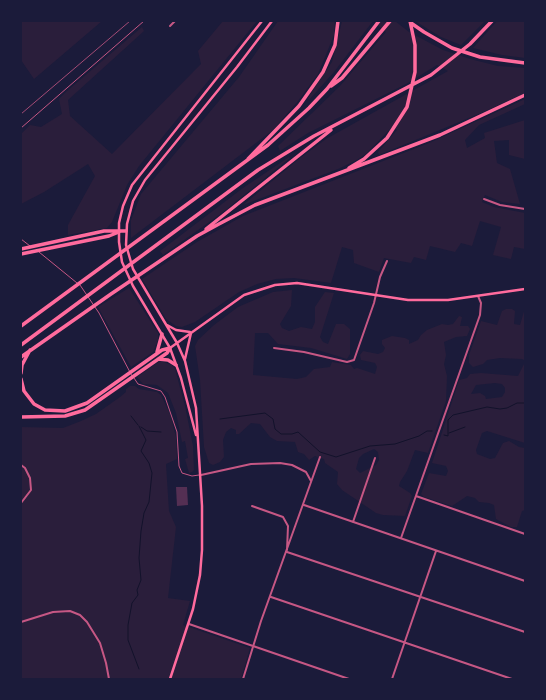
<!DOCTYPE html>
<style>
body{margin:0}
#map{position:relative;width:546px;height:700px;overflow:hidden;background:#1b1b3a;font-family:"Golos Text",sans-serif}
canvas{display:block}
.frame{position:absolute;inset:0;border:22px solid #1b1b3a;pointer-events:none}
</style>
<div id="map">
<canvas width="546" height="700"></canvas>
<div class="frame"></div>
</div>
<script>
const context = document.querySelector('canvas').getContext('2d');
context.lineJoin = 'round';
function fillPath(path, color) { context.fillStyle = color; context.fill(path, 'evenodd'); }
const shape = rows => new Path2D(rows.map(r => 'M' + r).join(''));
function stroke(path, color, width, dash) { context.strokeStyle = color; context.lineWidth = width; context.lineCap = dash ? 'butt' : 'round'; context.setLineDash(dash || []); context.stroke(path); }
fillPath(shape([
 [21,21,102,21,34,79,21,60],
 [223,21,257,21,139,166,127,185,112,222,107,228,68,235,68,225,95,176,88,164,44,192,21,204,21,134,30,125,41,127,62,114,59,99,67,91,142,27,144,31,68,100,70,116,112,154,201,64,198,51],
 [278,21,335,21,334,35,318,74,298,101,273,130,131,238,131,220,141,194,239,77],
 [342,21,395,21,409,32,443,50,470,59,498,66,525,68,525,93,481,113,379,155,378,152,397,130,392,127,366,154,355,161,338,169,243,205,300,158,326,139,448,71,437,65,406,84,308,133,280,151,278,146,340,86,386,32,373,21,334,72,309,100,308,98,332,62],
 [415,21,485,21,461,45,441,37],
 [497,21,525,21,525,58,502,55,473,48],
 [525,99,525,104,479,125,465,140,467,148,485,138,484,133,525,120,525,159,509,155,509,140,494,141,497,163,510,169,520,204,502,202,485,195,482,202,494,207,525,213,525,249,514,247,511,259,493,255,501,227,480,221,472,246,461,243,455,252,430,246,426,260,414,257,411,263,384,258,379,272,354,263,353,250,342,247,331,283,294,278,276,279,257,284,239,292,195,322,182,327,176,326,166,319,142,279,197,242,243,216,429,143],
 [289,157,290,158,222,213,163,255,160,251,243,188],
 [129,288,158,333,158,340,153,352,131,367,98,307],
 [292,290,291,306,280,324,282,328,289,331,301,327,312,329,315,322,315,307,325,292,334,293,320,337,323,342,328,344,336,324,344,324,350,329,350,354,347,359,311,348,278,344,268,333,255,333,253,375,297,379,306,377,314,369,330,367,332,362,351,365,354,369,357,368,375,374,377,367,375,363,361,360,360,355,363,351,378,354,383,352,385,348,382,344,382,340,392,336,405,338,409,340,409,344,418,340,421,335,427,330,442,324,448,325,453,324,459,316,462,317,460,326,468,326,470,329,467,336,456,337,444,342,446,355,444,364,447,376,446,401,428,453,415,450,407,471,400,482,399,486,410,493,412,496,405,516,383,515,376,513,342,490,337,484,338,472,325,463,324,459,315,456,309,460,304,454,298,452,295,442,277,441,270,437,260,424,251,423,239,434,236,434,236,430,231,428,226,432,223,440,224,457,220,462,213,465,209,463,204,447,200,380,195,346,198,340,214,325,238,307,273,292],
 [374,449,378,452,379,460,376,465,360,473,356,469,359,458,363,454],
 [525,308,525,443,487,431,482,433,476,450,477,454,490,459,495,458,503,443,509,441,519,447,525,448,525,510,522,511,517,527,511,527,496,519,494,505,489,503,479,502,475,498,467,496,452,506,424,497,421,494,429,473,446,476,448,471,446,466,432,463,459,380,467,378,470,374,481,373,518,376,524,364,524,360,522,359,500,358,487,360,483,364,473,367,469,363,469,355,481,321,497,325,502,311,506,309,512,309,515,311,514,324,520,325],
 [495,383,502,384,505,388,505,392,502,397,486,399,485,396,480,393,471,394,476,385],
 [160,361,172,365,175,369,185,406,193,446,194,470,192,472,189,473,185,459,188,458,185,441,182,442,176,413,168,393,157,385,143,384,137,377],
 [130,386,135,386,139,389,157,392,161,395,170,414,176,437,177,459,166,464,169,511,176,527,168,598,190,601,183,625,250,648,241,679,21,679,21,427,63,428,81,421,96,414,120,397,126,392,126,389]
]), '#2a1e3b');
stroke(shape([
 [131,416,138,425],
 [220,419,265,413,273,419,275,429,281,434,292,434,298,432,320,452,336,457,370,446,395,444,419,436,427,431,432,431],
 [139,426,146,440,141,451,149,463,152,473,149,502,144,513,141,531,139,558,141,580,137,590,138,595,132,603,128,625,128,640,139,669],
 [141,427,147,431,161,432],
 [449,433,465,427],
 [444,435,448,436,448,420,453,415,487,407,500,409,507,408,517,403,525,403]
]), '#12122b', 1);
fillPath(shape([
 [176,487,187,487,188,505,177,506]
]), '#542f53');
stroke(shape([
 [21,128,144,21],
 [21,239,30,246],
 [39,252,77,283],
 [80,285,99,313,132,376],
 [134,378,138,384,161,391,165,397,177,432,179,466,182,473,192,476,199,475]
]), '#c65784', 1);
stroke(shape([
 [170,26,175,21],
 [484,199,500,205,525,209],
 [274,348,304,352,347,362,354,360,374,303,380,277,387,261],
 [21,465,25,468,30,478,31,490,21,503],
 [201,475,251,464,280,463,292,465,306,472,311,481],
 [416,496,525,534],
 [304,505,525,581],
 [252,506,283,517,288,526,287,550],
 [353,522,375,458],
 [401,538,480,315,481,303,478,296],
 [287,552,525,632],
 [271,597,512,679],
 [21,622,53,612,70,611,80,615,87,622,100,643,106,663,109,679],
 [189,624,349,679],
 [243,679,261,621,320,457],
 [392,679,436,551]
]), '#c65784', 2);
stroke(shape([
 [167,325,176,330,190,332],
 [170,348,244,295,275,285,297,283,408,300,448,300,525,289],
 [185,359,191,333],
 [196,435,181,378,170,348,133,286,122,262,119,242,119,223,123,206,132,185,262,21],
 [170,679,193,609,200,575,202,550,202,506,196,408,185,361,177,343,133,269,126,245,127,224,133,201,145,180,237,67,272,21]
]), '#ff6b9d', 2.5);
stroke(shape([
 [411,23,424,32,452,48,480,57,525,63],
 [331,86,342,78,390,21],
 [248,159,299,106,323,72,335,45,338,21],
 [349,168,364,159,387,138,407,107,415,72,415,45,410,21],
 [206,229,331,130],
 [21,249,104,231,126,231],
 [21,254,109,236,119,232],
 [21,326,268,145,309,108,327,89,379,21],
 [21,345,258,170,314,136,431,75,470,44,492,21],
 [157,352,162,334],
 [21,357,111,294,197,236,219,224,255,205,440,135,525,95],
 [158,359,168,360,176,365],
 [21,373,22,365,30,350],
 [21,379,24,391,34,404,45,410,65,411,87,403,162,350,170,348],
 [21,417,65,416,85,410,167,353,170,348]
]), '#ff6b9d', 3.5);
stroke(shape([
 [21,114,130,21]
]), '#a44b75', 1);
</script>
